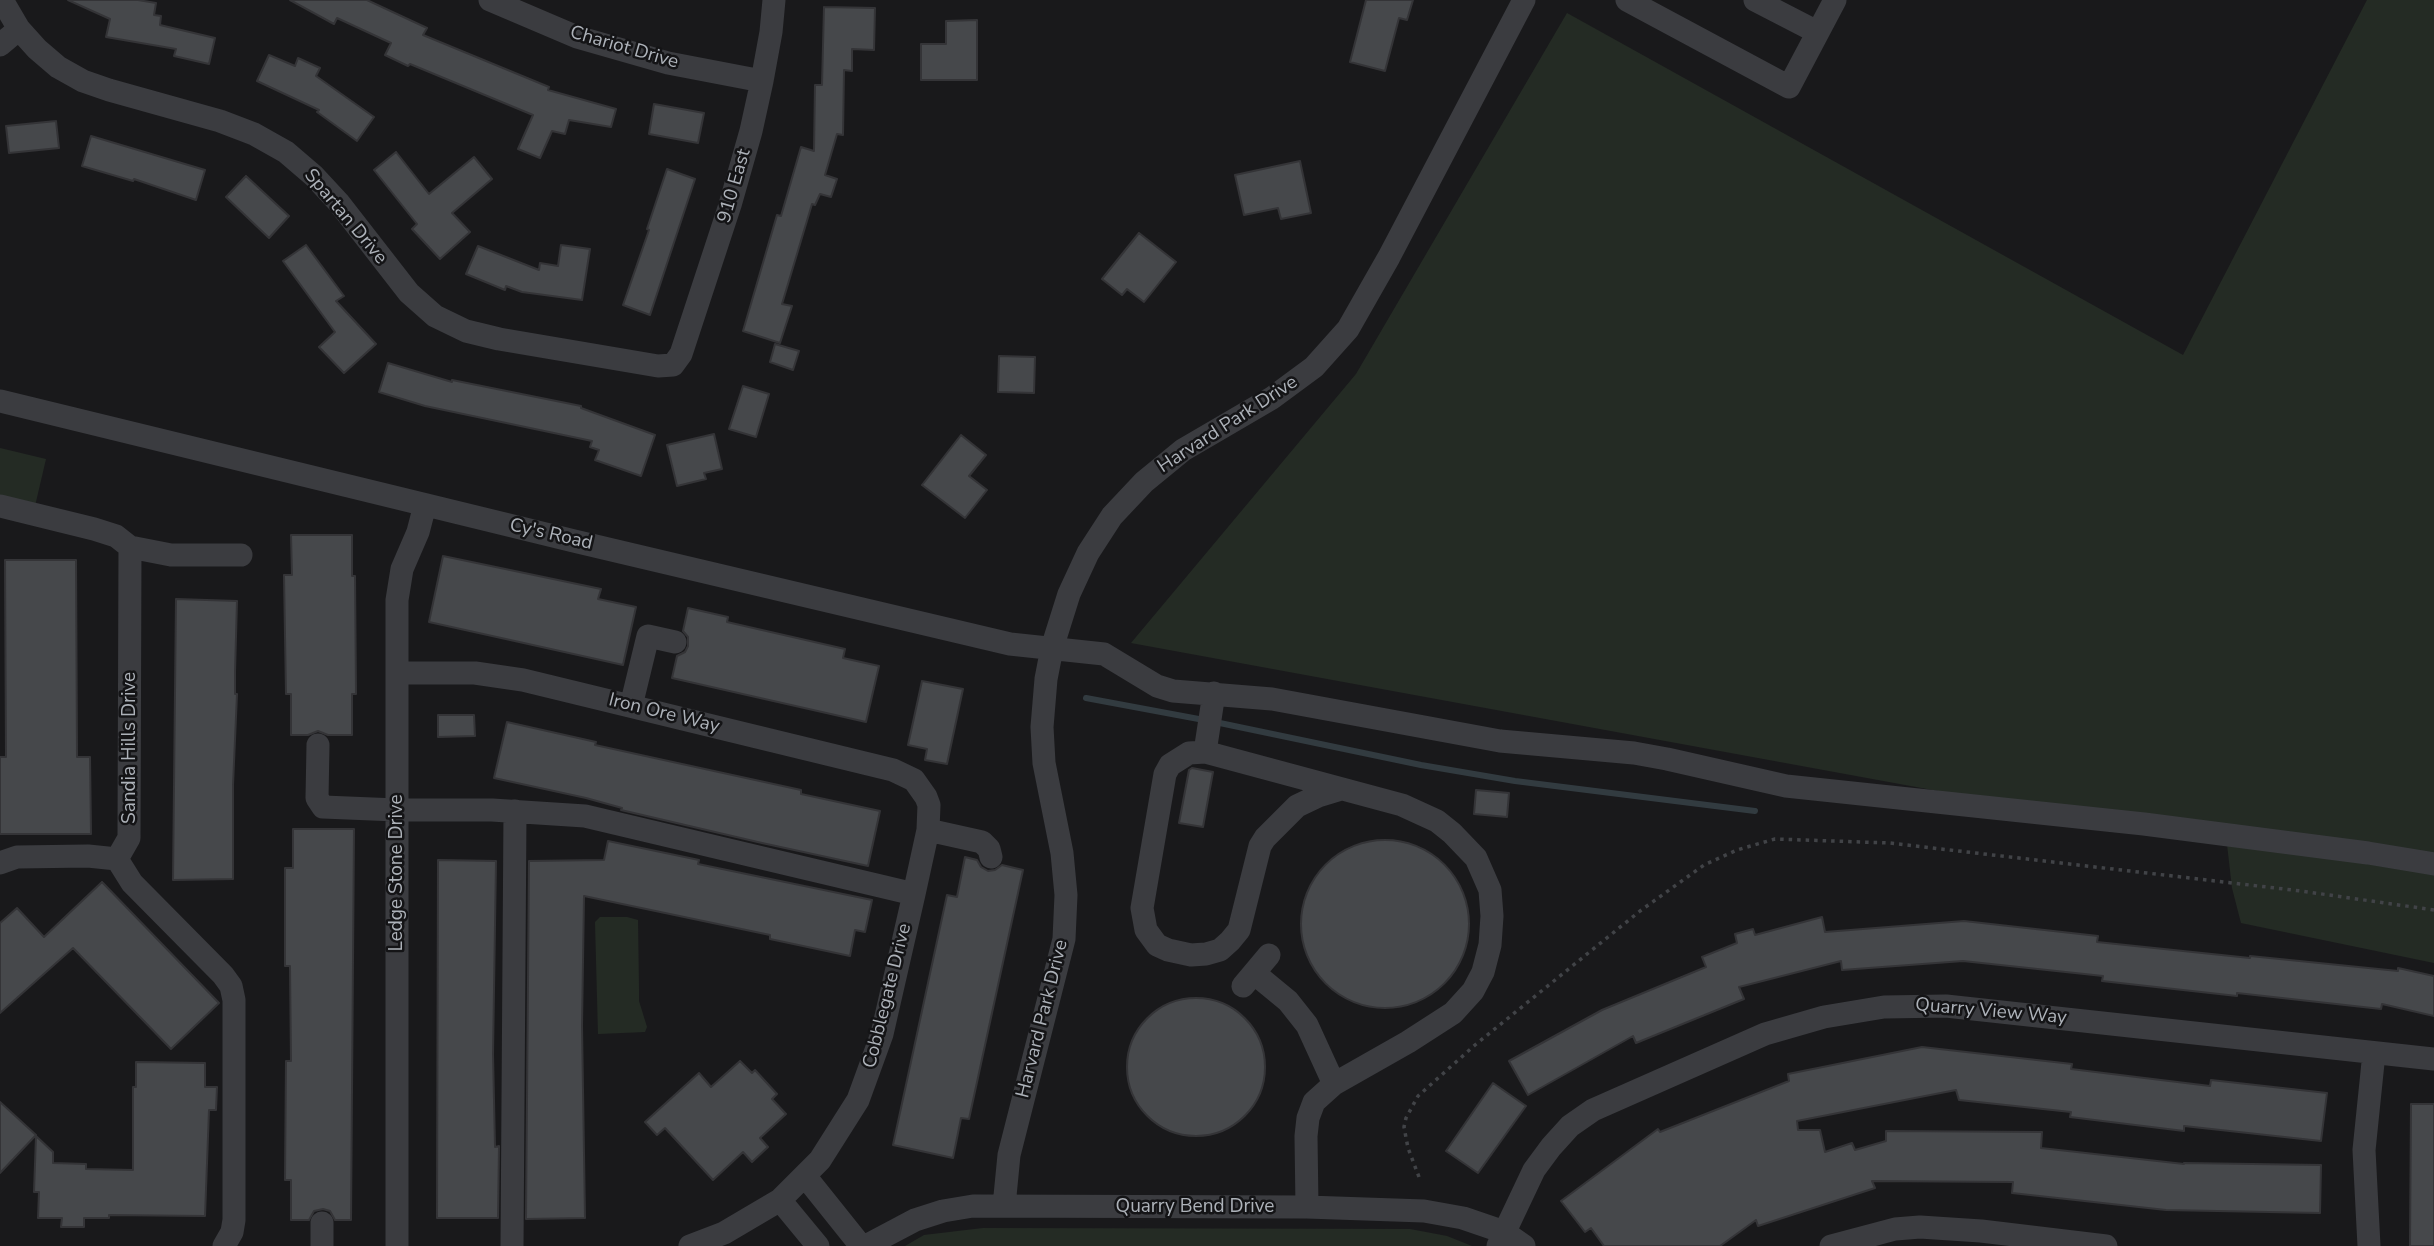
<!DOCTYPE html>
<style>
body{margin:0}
canvas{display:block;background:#19191b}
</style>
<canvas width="2434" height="1246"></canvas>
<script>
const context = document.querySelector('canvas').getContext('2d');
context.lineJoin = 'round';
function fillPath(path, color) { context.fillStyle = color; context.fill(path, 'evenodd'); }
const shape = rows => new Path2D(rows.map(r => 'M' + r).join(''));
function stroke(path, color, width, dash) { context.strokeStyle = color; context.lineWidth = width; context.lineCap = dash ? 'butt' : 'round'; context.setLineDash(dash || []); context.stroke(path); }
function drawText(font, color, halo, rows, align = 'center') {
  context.font = font + ' "Nunito Sans",sans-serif'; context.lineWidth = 5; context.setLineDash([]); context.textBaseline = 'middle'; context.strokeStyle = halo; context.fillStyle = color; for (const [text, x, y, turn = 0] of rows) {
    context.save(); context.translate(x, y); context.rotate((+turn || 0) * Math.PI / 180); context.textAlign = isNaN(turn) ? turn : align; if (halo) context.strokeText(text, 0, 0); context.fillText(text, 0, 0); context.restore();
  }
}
fillPath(shape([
 [2367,0,2434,0,2434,963,2241,923,2232,888,2227,844,1131,643,1356,374,1567,13,2183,355],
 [0,448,46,459,35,506,0,499],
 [600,917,627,917,638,920,639,989,639,1001,647,1027,645,1032,598,1034,595,922],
 [983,1228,1410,1229,1447,1236,1472,1246,905,1246,924,1235]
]), '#242b24');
stroke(shape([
 [1086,698,1204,720],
 [1215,722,1421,765,1515,781,1755,811]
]), '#323b40', 6);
const building = shape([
 [68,0,138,0,156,3,154,15,161,16,160,25,215,38,209,64,174,56,176,49,106,37,110,19,68,0],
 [290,0,367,0,427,28,423,35,549,87,548,90,616,109,611,127,569,120,565,134,552,131,540,158,518,149,533,115,410,64,408,66,385,55,391,43,337,18,334,24,290,0],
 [1366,0,1413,0,1407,20,1399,18,1385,71,1350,62,1366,0],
 [824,7,875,8,874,50,852,49,852,71,844,70,843,135,837,134,825,175,837,179,831,197,820,194,815,205,812,204,782,304,792,306,780,343,743,331,777,215,781,216,801,147,814,151,815,85,822,85,824,7],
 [977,20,977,80,921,80,921,44,946,44,946,21,977,20],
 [269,55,295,66,298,58,320,68,316,76,374,117,357,141,317,112,319,110,257,81,269,55],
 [654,104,704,113,698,143,649,134,654,104],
 [56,121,59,148,9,153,6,126,56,121],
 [91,136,205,170,196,200,134,179,133,181,82,166,91,136],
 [396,152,429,194,474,157,492,179,452,213,470,232,440,259,412,229,417,224,374,170,396,152],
 [1300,161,1311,213,1281,219,1278,208,1244,215,1235,175,1300,161],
 [667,169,695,179,650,315,623,305,649,230,647,229,667,169],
 [246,176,289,216,269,238,226,197,246,176],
 [1139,233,1176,262,1144,302,1127,289,1122,295,1102,279,1139,233],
 [306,245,344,296,336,301,376,344,344,373,319,347,335,332,283,261,306,245],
 [561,245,590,249,582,300,522,292,506,286,505,290,466,274,478,246,539,270,540,263,558,266,561,245],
 [775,344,799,351,793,370,770,362,775,344],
 [999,356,1035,357,1034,393,998,392,999,356],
 [388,363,452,382,452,380,581,406,581,408,655,435,641,476,595,460,599,450,590,447,592,441,425,406,379,392,388,363],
 [743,386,769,394,756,437,729,429,743,386],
 [714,434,722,469,704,473,706,479,677,486,667,445,714,434],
 [961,435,986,455,969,476,987,490,965,518,922,485,961,435],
 [291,535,352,535,352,576,355,576,356,694,352,694,352,735,328,735,318,731,308,735,291,735,291,694,286,694,284,575,292,575,291,535],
 [443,556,601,589,598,599,636,607,623,665,429,622,443,556],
 [5,560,76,560,77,757,90,757,91,834,0,834,0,757,6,757,5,560],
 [176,599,237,601,235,672,235,694,237,694,233,785,233,879,173,880,176,599],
 [688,608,728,617,727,622,845,649,843,658,879,666,866,722,672,678,677,656,685,652,688,646,688,637,683,631,688,608],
 [922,681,963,689,947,764,925,760,927,749,908,745,922,681],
 [438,715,474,715,475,736,438,737,438,715],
 [507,722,596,742,595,745,801,790,801,794,880,811,868,866,762,843,621,810,622,808,586,798,494,778,507,722],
 [1192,768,1213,772,1203,827,1179,823,1189,770,1192,768],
 [1476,790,1509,793,1507,817,1474,814,1476,790],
 [293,829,354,829,351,1220,335,1220,330,1211,323,1209,314,1211,309,1220,291,1220,291,1180,285,1180,286,1061,291,1061,290,966,285,966,285,868,293,868,293,829],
 '1301 924a84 84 0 1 1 168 0a84 84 0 1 1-168 0Z',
 [608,841,699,860,698,864,872,900,865,932,855,930,850,956,770,939,770,935,584,896,582,1026,585,1218,526,1219,529,861,604,860,608,841],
 [965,857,977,860,981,867,988,871,995,870,1002,865,1023,870,969,1119,961,1118,953,1158,893,1145,947,895,957,897,965,857],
 [438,860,496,861,493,1054,495,1147,499,1146,498,1218,437,1218,438,860],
 [102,882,219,1003,171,1049,73,948,0,1013,0,923,17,908,44,937,102,882],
 [1822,917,1825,932,1964,921,2098,936,2097,942,2250,958,2250,956,2398,971,2398,968,2434,976,2434,1016,2382,1004,2381,1009,2237,993,2237,996,2102,981,2103,976,1963,961,1842,970,1841,961,1739,987,1744,999,1636,1043,1633,1036,1528,1095,1509,1061,1602,1010,1706,967,1702,957,1737,943,1735,934,1753,929,1755,935,1822,917],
 '1127 1067a69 69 0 1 1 138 0a69 69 0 1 1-138 0Z',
 [1922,1047,2072,1064,2071,1069,2210,1086,2211,1080,2327,1093,2321,1141,2184,1126,2184,1131,2070,1117,2071,1112,1959,1100,1956,1090,1797,1121,1798,1130,1820,1130,1825,1152,1852,1143,1855,1150,1886,1141,1886,1131,2042,1132,2041,1148,2184,1164,2184,1163,2321,1165,2320,1213,2166,1210,2012,1193,2013,1182,1872,1181,1875,1188,1758,1226,1756,1220,1720,1246,1604,1246,1591,1228,1585,1232,1561,1201,1658,1129,1660,1132,1789,1081,1788,1074,1922,1047],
 [740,1061,752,1073,755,1070,777,1094,772,1099,786,1114,760,1138,768,1147,752,1162,743,1152,713,1180,665,1128,657,1135,645,1122,699,1073,711,1087,740,1061],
 [136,1062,205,1063,205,1087,217,1087,216,1110,209,1110,205,1216,109,1215,109,1218,84,1218,84,1227,61,1227,62,1218,38,1218,39,1192,34,1192,36,1136,53,1152,53,1163,86,1164,86,1169,133,1170,133,1087,136,1087,136,1062],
 [1493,1083,1526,1106,1478,1173,1446,1151,1493,1083],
 [0,1102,36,1135,0,1173,0,1102],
 [2411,1104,2434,1104,2434,1246,2410,1246,2411,1104]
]);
fillPath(building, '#46484b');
stroke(building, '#343437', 2);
stroke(shape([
 [1419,1177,1408,1148,1404,1127,1406,1118,1418,1096,1475,1045,1640,911,1704,865,1737,850,1775,839,1890,843,2301,891,2434,910]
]), '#414347', 3.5, [3.5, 5]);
stroke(shape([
 [2,0,19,29,37,49,58,67,83,81,109,90,220,121,254,134,286,152,314,176,339,203,409,293,435,316,466,331,499,339,658,366,673,365,681,354,730,205,751,131,762,81,771,32,774,0],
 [490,0,577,37,668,63,762,81],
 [1627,0,1789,87,1835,0],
 [1755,0,1817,32],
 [0,45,19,29],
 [0,401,574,541,1010,644,1104,654,1157,686,1173,691,1272,699,1500,741,1634,753,1667,759,1786,786,2144,824,2368,853,2434,864],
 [0,506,94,529,116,536,130,547,171,555,241,555],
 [130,547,129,838,117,859,132,883,223,975,231,986,234,1000,234,1220,232,1232,224,1246],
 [397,673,475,673,523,680,893,770,914,780,926,797,929,805,928,830,914,894,882,1034,858,1100,820,1160,780,1200,724,1233,690,1246],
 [631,706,648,636,675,642],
 [318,745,317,798,323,807,397,810,492,810,585,816,914,894],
 [1205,752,1214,693],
 [928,830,982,842,989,849,991,857],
 [0,863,17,857,88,856,117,859],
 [1254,973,1288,1001,1307,1025,1334,1084],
 [1243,986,1269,955],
 [805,1176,861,1246],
 [780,1200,818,1246],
 [1004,1206,1009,1155,1064,939,1066,895,1062,853,1044,763,1042,727,1046,679,1052,648,1069,594,1088,553,1112,516,1144,482,1183,450,1272,398,1314,367,1348,329,1389,257,1524,0],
 [1307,1207,1306,1136,1308,1118,1314,1102,1334,1084,1408,1042,1453,1013,1473,991,1483,972,1490,945,1492,916,1490,890,1476,858,1452,833,1437,821,1402,805,1205,752,1189,753,1170,765,1165,774,1142,908,1146,930,1157,945,1168,950,1191,955,1206,954,1220,950,1230,941,1239,930,1260,846,1265,838,1297,806,1318,796,1341,789],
 [322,1223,322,1246],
 [397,1246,397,600,402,569,418,532,425,505],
 [512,1246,515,811],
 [866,1246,915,1220,943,1211,973,1206,1307,1207,1424,1211,1463,1218,1504,1232,1524,1246],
 [1498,1246,1534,1170,1551,1147,1570,1126,1593,1110,1765,1034,1824,1017,1884,1007,1946,1006,2434,1059],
 [1831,1246,1895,1229,1920,1227,1981,1231,2106,1246],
 [2369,1246,2364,1150,2374,1053]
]), '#3b3c40', 23);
drawText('19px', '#adb2b9', '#141416', [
 ["Chariot Drive",624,48,16],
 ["910 East",735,186,-74],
 ["Spartan Drive",345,217,50],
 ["Harvard Park Drive",1228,425,-33],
 ["Cy's Road",551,535,13],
 ["Iron Ore Way",664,714,14],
 ["Sandia Hills Drive",130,748,-90],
 ["Ledge Stone Drive",397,873,-90],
 ["Cobblegate Drive",888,996,-76],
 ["Quarry View Way",1991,1012,5],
 ["Harvard Park Drive",1043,1019,-76],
 ["Quarry Bend Drive",1195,1207]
]);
</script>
